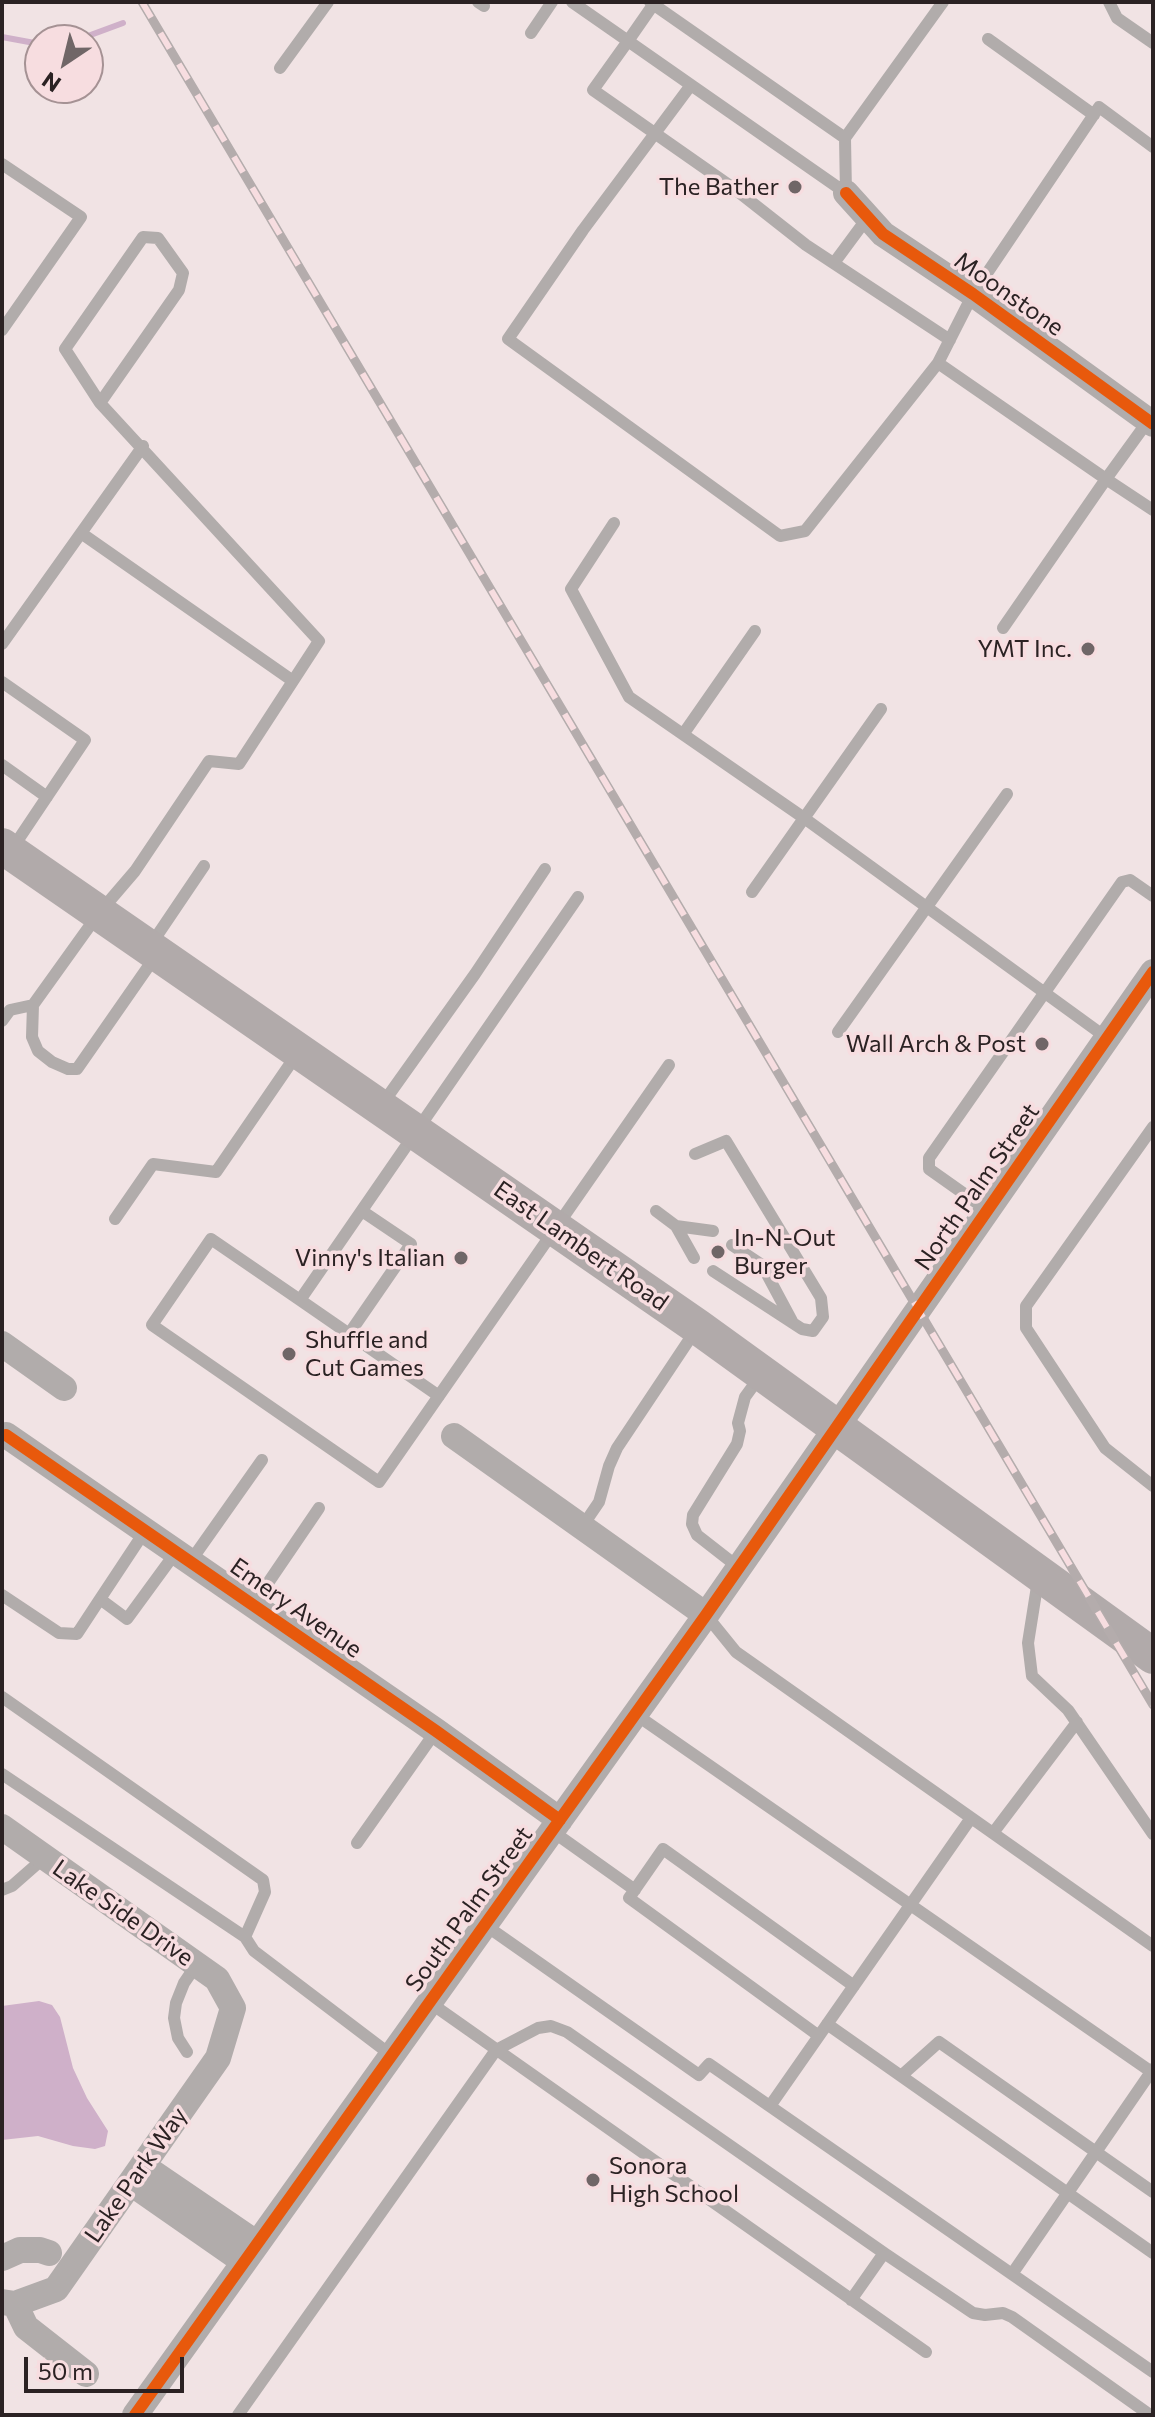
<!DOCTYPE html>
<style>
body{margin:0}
#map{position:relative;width:1155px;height:2417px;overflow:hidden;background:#f1e3e4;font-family:Commissioner,sans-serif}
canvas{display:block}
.frame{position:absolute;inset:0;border:4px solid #2b2223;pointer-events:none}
.north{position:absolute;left:24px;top:24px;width:80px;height:80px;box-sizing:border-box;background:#f7dde0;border:2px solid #a59294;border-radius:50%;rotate:215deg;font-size:22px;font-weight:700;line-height:32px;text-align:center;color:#2b2223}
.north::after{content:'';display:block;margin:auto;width:28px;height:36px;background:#706667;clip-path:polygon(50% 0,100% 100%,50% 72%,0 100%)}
.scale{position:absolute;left:24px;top:2357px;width:160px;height:36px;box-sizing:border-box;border:4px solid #2b2223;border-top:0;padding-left:10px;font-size:24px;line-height:28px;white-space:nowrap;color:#2b2223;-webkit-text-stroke:6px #f7dde0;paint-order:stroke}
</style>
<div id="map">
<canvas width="1155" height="2417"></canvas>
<div class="frame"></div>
<div class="north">N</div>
<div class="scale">50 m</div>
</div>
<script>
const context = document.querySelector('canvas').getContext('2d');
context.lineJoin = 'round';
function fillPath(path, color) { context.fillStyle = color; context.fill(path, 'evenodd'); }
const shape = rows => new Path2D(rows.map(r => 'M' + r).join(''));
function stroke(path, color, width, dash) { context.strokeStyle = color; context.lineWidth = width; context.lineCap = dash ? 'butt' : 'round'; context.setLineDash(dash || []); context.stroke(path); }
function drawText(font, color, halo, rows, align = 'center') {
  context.font = font + ' Commissioner,sans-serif'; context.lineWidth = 7; context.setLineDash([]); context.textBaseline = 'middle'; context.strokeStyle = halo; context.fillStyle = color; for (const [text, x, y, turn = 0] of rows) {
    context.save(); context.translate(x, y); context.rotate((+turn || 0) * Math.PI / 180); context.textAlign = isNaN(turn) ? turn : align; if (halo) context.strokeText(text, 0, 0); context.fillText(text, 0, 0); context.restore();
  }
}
fillPath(shape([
 [39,2001,52,2005,60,2017,73,2068,87,2098,108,2131,105,2146,95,2149,73,2146,38,2136,2,2140,2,2006]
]), '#cfb0c9');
stroke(shape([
 [2,37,40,44],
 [77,40,123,23]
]), '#cfb0c9', 6);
stroke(shape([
 [478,2,484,6],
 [572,2,628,41,593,90,736,190,806,245,950,340],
 [650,2,845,138],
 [1109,2,1117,18,1153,43],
 [653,5,628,41,691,85],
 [531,33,552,2],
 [988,39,1094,115],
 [280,68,328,2],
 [2,164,81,217,2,330],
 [846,193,691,85,583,230,508,339,780,536,805,531,938,363,973,294,1099,107,1153,147],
 [846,193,845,138,943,2],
 [834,263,868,217],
 [938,363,1106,479,1003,628],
 [100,403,65,349,143,237,158,238,183,273,179,290,100,403,319,641,239,764,209,761,135,871,99,913,33,1005,32,1037,38,1051,52,1062,68,1069,77,1069,155,957],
 [1148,421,1106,479,1153,510],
 [614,523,571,589,629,697,804,818,1107,1038],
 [81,533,293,681],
 [2,644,143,446],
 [2,682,85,740,12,849],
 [684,733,755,631],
 [2,765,47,797],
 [752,892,881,709],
 [578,897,300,1300,211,1239,152,1325,379,1482,669,1065],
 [150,946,204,866],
 [2,1021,10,1010,33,1005],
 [838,1032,1007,794],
 [383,1103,475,974,545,869],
 [1153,1127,1026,1306,1026,1328,1105,1448,1153,1486],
 [695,1154,726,1141,821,1298,823,1317,813,1331,802,1329,713,1271],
 [987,1210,929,1169,929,1158,1122,882,1130,880,1153,896],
 [656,1211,676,1226,694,1258],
 [115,1219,153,1164,216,1172,297,1054],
 [676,1226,713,1231],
 [732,1245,762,1265,792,1321],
 [300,1300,439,1396],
 [349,1334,411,1244,362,1211],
 [582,1527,599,1502,609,1466,617,1448,695,1331],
 [145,1531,100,1599,127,1619,176,1552],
 [190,1562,262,1460],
 [738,1567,697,1535,692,1524,693,1515,737,1444,740,1431,738,1423,745,1397,761,1375],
 [1038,1580,1028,1643,1032,1676,1068,1710,1153,1834],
 [2,1595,59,1633,77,1634,100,1599],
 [253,1605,319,1508],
 [706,1615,736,1652,1153,1946],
 [2,1697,263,1880,265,1892,245,1937],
 [635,1714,1153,2073],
 [2,1774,245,1937,254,1951,391,2055],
 [552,1831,635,1890],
 [993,1833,1077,1722],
 [357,1843,436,1731],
 [2,1890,12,1886,45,1857],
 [485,1925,699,2075,709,2064,1153,2372],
 [429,2002,926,2352],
 [827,2024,1153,2253],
 [819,2036,629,1898,663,1849,854,1986],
 [187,2052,178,2038,174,2018,176,2003,184,1983,197,1964],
 [901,2076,939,2042,1153,2192],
 [770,2106,971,1818],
 [1012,2274,1153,2069],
 [851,2300,884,2253,973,2313,985,2315,1003,2313,1012,2317,1150,2415],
 [238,2415,496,2050,538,2028,551,2026,567,2032,884,2253]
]), '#b1acab', 12);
stroke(shape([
 [846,193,883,234,973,294,1153,424],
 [2,1344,64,1388],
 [6,1435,436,1731,560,1820],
 [454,1436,706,1615],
 [2,1827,217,1979,233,2008,218,2058,56,2289,15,2304,2,2302],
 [143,2166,256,2243],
 [131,2183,243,2261],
 [2,2258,20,2250,40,2250,49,2253],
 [15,2304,26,2327,86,2374],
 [135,2415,706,1615,1153,972]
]), '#b1acab', 26);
stroke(shape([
 [2,846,698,1327,1153,1656]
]), '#b1aaaa', 36);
const rail = shape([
 [142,2,1153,1705]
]);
stroke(rail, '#b4acac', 9);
stroke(rail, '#f7dde0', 6, [18]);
stroke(shape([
 [846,193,883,234,973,294,1153,424],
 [6,1435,436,1731,560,1820],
 [135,2415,706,1615,1153,972]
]), '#e8590c', 12);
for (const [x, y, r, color] of [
 [795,187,8,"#706667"],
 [1088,649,8,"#706667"],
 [1042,1044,8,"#706667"],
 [718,1252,8,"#706667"],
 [461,1258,8,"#706667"],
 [289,1354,8,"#706667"],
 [593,2180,8,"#706667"]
]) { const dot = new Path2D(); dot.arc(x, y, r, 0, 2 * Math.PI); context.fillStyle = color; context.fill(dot); stroke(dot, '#f7dde0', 3); }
drawText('24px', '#2b2223', '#f7dde0', [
 ["The Bather",779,187],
 ["YMT Inc.",1072,649],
 ["Wall Arch & Post",1026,1044],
 ["In-N-Out",734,1238,"left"],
 ["Burger",734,1266,"left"],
 ["Vinny's Italian",445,1258],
 ["Shuffle and",305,1340,"left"],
 ["Cut Games",305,1368,"left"],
 ["Sonora",609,2166,"left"],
 ["High School",609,2194,"left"]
], 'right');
drawText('24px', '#2b2223', '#f7dde0', [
 ["Moonstone",1009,294,35],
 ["North Palm Street",977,1187,-55],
 ["East Lambert Road",581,1246,35],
 ["Emery Avenue",296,1608,35],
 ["South Palm Street",469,1909,-54],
 ["Lake Side Drive",123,1913,35],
 ["Lake Park Way",136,2175,-55]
]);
</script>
